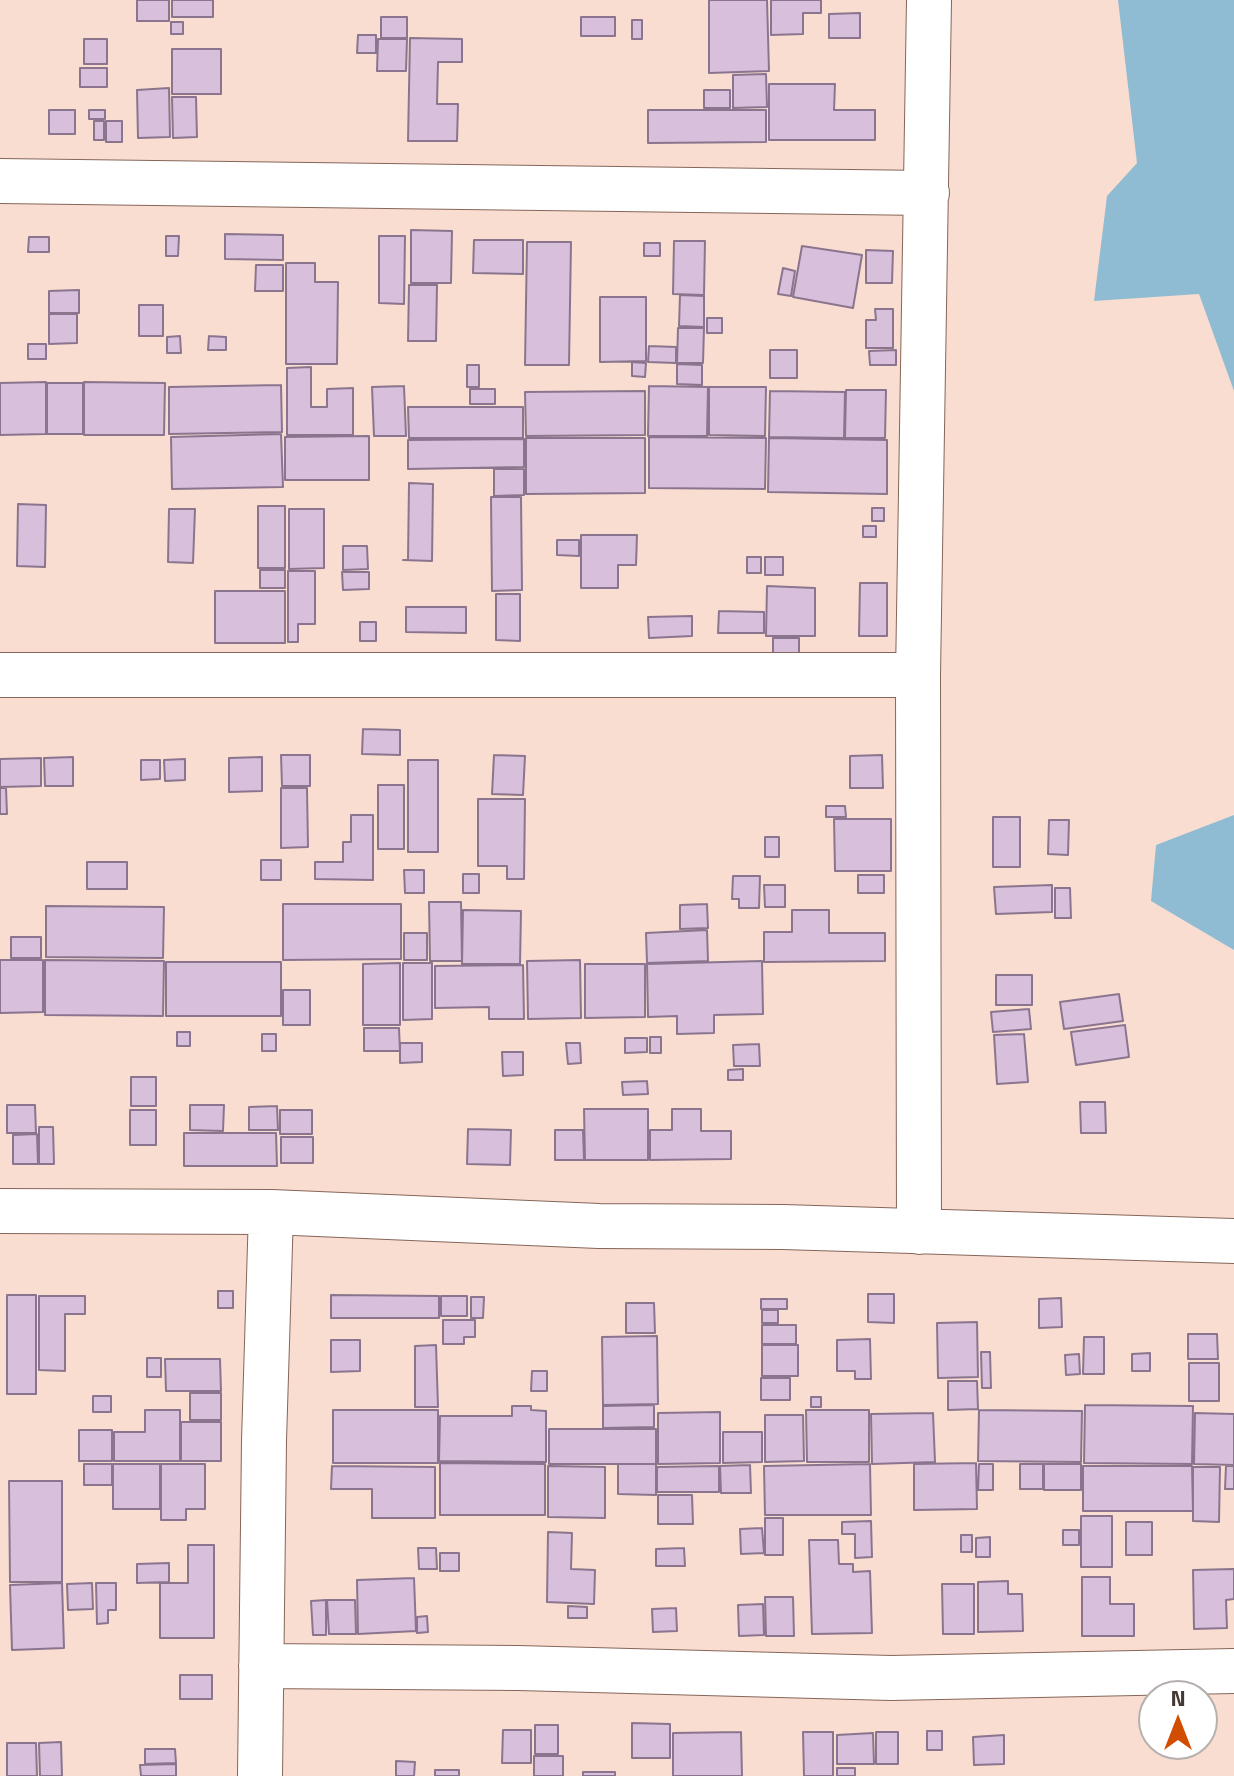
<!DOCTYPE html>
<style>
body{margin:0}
#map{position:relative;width:1234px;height:1776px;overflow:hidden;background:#faddd1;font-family:"Titillium Web",sans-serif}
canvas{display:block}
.north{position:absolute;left:1138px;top:1680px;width:80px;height:80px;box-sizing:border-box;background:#fff;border:2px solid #b5afad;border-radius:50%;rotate:0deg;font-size:22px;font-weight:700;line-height:32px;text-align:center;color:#453731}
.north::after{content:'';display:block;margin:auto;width:28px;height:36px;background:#d14d01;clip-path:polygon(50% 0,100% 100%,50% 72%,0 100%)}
</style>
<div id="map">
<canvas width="1234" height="1776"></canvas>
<div class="north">N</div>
</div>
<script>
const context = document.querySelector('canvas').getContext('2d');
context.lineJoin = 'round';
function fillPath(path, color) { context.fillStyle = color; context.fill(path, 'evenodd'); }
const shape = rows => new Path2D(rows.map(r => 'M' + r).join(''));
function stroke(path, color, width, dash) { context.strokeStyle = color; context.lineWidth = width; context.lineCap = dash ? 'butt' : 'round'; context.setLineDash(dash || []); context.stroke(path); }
fillPath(shape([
 [1118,0,1234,0,1234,391,1199,294,1094,301,1107,196,1137,163],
 [1234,815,1234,950,1151,901,1156,845]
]), '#90bcd3');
const building = shape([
 [137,0,169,0,169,21,137,21,137,0],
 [172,0,213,0,213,17,172,17,172,0],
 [709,0,767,0,769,71,709,73,709,0],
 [771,0,821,0,821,13,803,13,803,34,771,35,771,0],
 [860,13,860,38,829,38,829,14,860,13],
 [381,17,407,17,407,38,381,38,381,17],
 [581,17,615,17,615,36,581,36,581,17],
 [632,20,642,20,642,39,632,39,632,20],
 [171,22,183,22,183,34,171,34,171,22],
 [358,35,376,35,376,53,357,53,358,35],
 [410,38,462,39,462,62,438,62,437,104,458,104,457,141,408,141,410,38],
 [84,39,107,39,107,64,84,64,84,39],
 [378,39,407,39,406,71,377,71,378,39],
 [172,49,221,49,221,94,172,94,172,49],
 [80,68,107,68,107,87,80,87,80,68],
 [766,74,767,107,733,108,733,75,766,74],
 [769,84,835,84,834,110,875,110,875,140,769,140,769,84],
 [169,88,170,137,138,138,137,90,169,88],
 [704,90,730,90,730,108,704,108,704,90],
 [172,97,196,97,197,137,173,138,172,97],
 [49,110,75,110,75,134,49,134,49,110],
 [89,110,105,110,105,119,89,119,89,110],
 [648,110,766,110,766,142,648,143,648,110],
 [94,121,104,121,104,140,94,140,94,121],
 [106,121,122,121,122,142,106,142,106,121],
 [411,230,452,231,451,283,411,283,411,230],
 [225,234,283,235,283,260,225,259,225,234],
 [166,236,179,236,178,256,166,256,166,236],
 [379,236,405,236,404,304,379,303,379,236],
 [29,237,49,237,49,252,28,252,29,237],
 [474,240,523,240,523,274,473,273,474,240],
 [674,241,705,241,704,295,673,294,674,241],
 [527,242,571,242,569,365,525,365,527,242],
 [644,243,660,243,660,256,644,256,644,243],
 [802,246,862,255,853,308,793,297,802,246],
 [866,250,893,251,892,283,866,283,866,250],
 [286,263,315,263,315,282,338,282,337,364,286,364,286,263],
 [256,265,283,265,283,291,255,291,256,265],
 [783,268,795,271,791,296,778,294,783,268],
 [409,285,437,285,436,341,408,341,409,285],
 [79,290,79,313,49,313,49,291,79,290],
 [680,295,704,296,704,327,679,326,680,295],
 [600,297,646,297,646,361,600,362,600,297],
 [139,305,163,305,163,336,139,336,139,305],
 [875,309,893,309,893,348,866,348,866,320,876,320,875,309],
 [49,314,77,314,77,343,49,344,49,314],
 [707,318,722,318,722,333,707,333,707,318],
 [678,328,704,328,703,363,677,363,678,328],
 [180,336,181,353,167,353,167,337,180,336],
 [209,336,226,337,226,350,208,350,209,336],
 [28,344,46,344,46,359,28,359,28,344],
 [649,346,676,347,676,363,648,362,649,346],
 [770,350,797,350,797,378,770,378,770,350],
 [896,350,896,365,870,365,869,351,896,350],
 [632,362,646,363,645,377,632,376,632,362],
 [677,364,702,365,702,385,677,384,677,364],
 [467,365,479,365,479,387,467,387,467,365],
 [311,367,311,407,327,407,327,389,353,388,353,435,287,435,287,368,311,367],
 [46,382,46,434,0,435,0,383,46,382],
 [84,382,165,383,164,435,84,435,84,382],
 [47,383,83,383,83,434,47,434,47,383],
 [281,385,282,432,169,434,169,387,281,385],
 [404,386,406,436,374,436,372,387,404,386],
 [649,386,708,387,707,436,648,436,649,386],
 [709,387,766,387,765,436,709,435,709,387],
 [470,389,495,389,495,404,470,404,470,389],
 [846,390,886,390,885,438,845,438,846,390],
 [645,391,645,435,526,436,525,392,645,391],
 [770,391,845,392,844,438,769,437,770,391],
 [408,407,523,407,523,438,409,438,408,407],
 [281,434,283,487,172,489,171,437,281,434],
 [369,436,369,480,285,480,285,437,369,436],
 [649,437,766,438,765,489,649,488,649,437],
 [526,438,645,438,645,493,526,494,526,438],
 [769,438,887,440,887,494,768,492,769,438],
 [524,439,524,467,408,469,408,440,524,439],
 [494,469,524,469,524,495,494,496,494,469],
 [409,483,433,484,432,561,403,560,408,560,409,483],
 [491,497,521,497,522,590,492,591,491,497],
 [18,504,46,505,45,567,17,566,18,504],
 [258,506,285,506,285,568,258,568,258,506],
 [872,508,884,508,884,521,872,521,872,508],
 [169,509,195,509,193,563,168,562,169,509],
 [289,509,324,509,324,568,289,569,289,509],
 [863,526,876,526,876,537,863,537,863,526],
 [581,535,637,535,636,565,618,565,618,588,581,588,581,535],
 [557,540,579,540,579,556,557,555,557,540],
 [343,546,367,546,368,569,343,570,343,546],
 [747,557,761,557,761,573,747,573,747,557],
 [765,557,783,557,783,575,765,575,765,557],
 [260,570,285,570,285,588,260,588,260,570],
 [288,571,315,571,315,624,298,624,298,642,288,642,288,571],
 [342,572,369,572,369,589,343,590,342,572],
 [860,583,887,583,887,636,859,636,860,583],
 [767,586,815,588,815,636,766,636,767,586],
 [215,591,285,591,285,643,215,643,215,591],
 [496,594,520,594,520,641,496,640,496,594],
 [406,607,466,607,466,633,406,632,406,607],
 [719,611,764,612,764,633,718,633,719,611],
 [692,616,692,636,649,638,648,617,692,616],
 [360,622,376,622,376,641,360,641,360,622],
 [773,638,799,638,799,659,773,659,773,638],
 [363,729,400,730,400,755,362,754,363,729],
 [281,755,310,755,310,786,282,786,281,755],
 [494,755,525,756,523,795,492,794,494,755],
 [882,755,883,788,850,788,850,756,882,755],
 [73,757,73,786,45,786,44,758,73,757],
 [262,757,262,791,229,792,229,758,262,757],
 [41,758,41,786,0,787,0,759,41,758],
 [185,759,185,780,165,781,164,760,185,759],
 [141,760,160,760,160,779,141,780,141,760],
 [408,760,438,760,438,852,408,852,408,760],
 [378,785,404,785,404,849,378,849,378,785],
 [0,788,6,788,7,814,0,814,0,788],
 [281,788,307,788,308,847,281,848,281,788],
 [478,799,525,799,524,879,507,879,507,866,478,866,478,799],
 [826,806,845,806,846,817,826,817,826,806],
 [351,815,373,815,373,880,315,879,315,862,343,862,343,842,351,842,351,815],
 [993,817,1020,817,1020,867,993,867,993,817],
 [834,819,891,819,891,871,835,871,834,819],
 [1049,820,1069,820,1068,855,1048,854,1049,820],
 [765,837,779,837,779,857,765,857,765,837],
 [261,860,281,860,281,880,261,880,261,860],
 [87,862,127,862,127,889,87,889,87,862],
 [404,870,424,870,424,893,405,893,404,870],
 [463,874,479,874,479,893,463,893,463,874],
 [858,875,884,875,884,893,858,893,858,875],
 [733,876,760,876,759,908,739,908,739,899,732,899,733,876],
 [764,885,785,885,785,907,765,907,764,885],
 [1052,885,1052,912,996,914,994,887,1052,885],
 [1055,888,1070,888,1071,918,1055,918,1055,888],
 [429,902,461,902,462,961,430,961,429,902],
 [283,904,401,904,401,959,283,960,283,904],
 [707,904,708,928,680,929,680,905,707,904],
 [46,906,164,907,163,958,46,957,46,906],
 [463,910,521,911,520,964,462,964,463,910],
 [792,910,829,910,829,933,885,933,885,961,764,962,764,932,792,932,792,910],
 [707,930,708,961,647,963,646,933,707,930],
 [404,933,427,933,427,960,404,960,404,933],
 [11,937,41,937,41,958,11,958,11,937],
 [0,960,43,960,43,1012,0,1013,0,960],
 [45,960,164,961,163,1016,45,1015,45,960],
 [580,960,581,1018,528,1019,527,961,580,960],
 [762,961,763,1014,714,1015,714,1033,677,1034,677,1016,648,1017,647,964,762,961],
 [166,962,281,962,281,1016,166,1016,166,962],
 [400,963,400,1025,363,1025,363,964,400,963],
 [403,963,432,963,432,1019,403,1020,403,963],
 [585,964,645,964,645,1017,585,1018,585,964],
 [523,965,524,1019,489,1019,489,1007,435,1008,435,966,523,965],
 [996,975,1032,975,1032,1005,996,1005,996,975],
 [283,990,310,990,310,1025,283,1025,283,990],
 [1119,994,1123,1021,1064,1029,1060,1002,1119,994],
 [1029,1009,1031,1029,993,1032,991,1012,1029,1009],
 [1125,1025,1129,1057,1076,1065,1071,1032,1125,1025],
 [364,1028,399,1028,400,1051,364,1051,364,1028],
 [177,1032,190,1032,190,1046,177,1046,177,1032],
 [262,1034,276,1034,276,1051,262,1051,262,1034],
 [1024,1034,1028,1082,997,1084,994,1035,1024,1034],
 [650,1037,661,1037,661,1053,650,1053,650,1037],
 [625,1038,647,1038,647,1052,625,1053,625,1038],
 [400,1043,422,1043,422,1062,400,1063,400,1043],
 [566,1043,580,1043,581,1063,568,1064,566,1043],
 [759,1044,760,1066,734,1066,733,1045,759,1044],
 [502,1052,523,1052,523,1075,503,1076,502,1052],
 [743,1069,743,1080,728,1080,728,1070,743,1069],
 [131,1077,156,1077,156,1106,131,1106,131,1077],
 [647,1081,648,1094,623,1095,622,1082,647,1081],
 [1080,1102,1105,1102,1106,1133,1081,1133,1080,1102],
 [7,1105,35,1105,36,1133,7,1133,7,1105],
 [190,1105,224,1105,223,1131,190,1130,190,1105],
 [277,1106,278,1130,249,1130,249,1107,277,1106],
 [584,1109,648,1109,648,1160,585,1160,584,1109],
 [672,1109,701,1109,701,1131,731,1131,731,1159,650,1160,650,1130,672,1130,672,1109],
 [130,1110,156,1110,156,1145,130,1145,130,1110],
 [280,1110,312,1110,312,1134,280,1134,280,1110],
 [39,1127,53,1127,54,1164,39,1164,39,1127],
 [468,1129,511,1130,510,1165,467,1164,468,1129],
 [555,1130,583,1130,584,1160,555,1160,555,1130],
 [184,1133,276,1133,277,1166,184,1166,184,1133],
 [37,1134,38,1164,13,1164,13,1135,37,1134],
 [281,1137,313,1137,313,1163,281,1163,281,1137],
 [218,1291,233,1291,233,1308,218,1308,218,1291],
 [868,1294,894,1294,894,1323,868,1322,868,1294],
 [7,1295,36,1295,36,1394,7,1394,7,1295],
 [331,1295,439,1296,439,1318,331,1318,331,1295],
 [39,1296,85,1296,85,1314,65,1314,65,1371,39,1370,39,1296],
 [441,1296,467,1296,467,1316,441,1316,441,1296],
 [471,1297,484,1297,483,1318,471,1318,471,1297],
 [1061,1298,1062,1327,1039,1328,1039,1299,1061,1298],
 [761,1299,787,1299,787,1309,761,1309,761,1299],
 [626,1303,654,1303,655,1333,626,1333,626,1303],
 [762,1310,778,1310,778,1323,762,1323,762,1310],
 [443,1320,475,1320,475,1337,464,1337,464,1344,443,1344,443,1320],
 [977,1322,978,1377,938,1378,937,1323,977,1322],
 [762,1325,796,1325,796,1344,762,1344,762,1325],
 [1188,1334,1217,1334,1218,1359,1188,1359,1188,1334],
 [657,1336,658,1404,603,1405,602,1337,657,1336],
 [1084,1337,1104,1337,1104,1374,1083,1374,1084,1337],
 [870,1339,871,1379,855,1379,855,1371,837,1371,837,1340,870,1339],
 [331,1340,360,1340,360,1371,331,1372,331,1340],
 [436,1345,438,1407,415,1407,415,1346,436,1345],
 [762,1345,798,1345,798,1376,762,1376,762,1345],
 [981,1352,990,1352,991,1388,982,1388,981,1352],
 [1150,1353,1150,1371,1132,1371,1132,1354,1150,1353],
 [1079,1354,1080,1374,1066,1375,1065,1355,1079,1354],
 [147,1358,161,1358,161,1377,147,1377,147,1358],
 [165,1359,220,1359,221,1391,166,1391,165,1359],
 [1189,1363,1219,1363,1219,1401,1189,1401,1189,1363],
 [532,1371,547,1371,547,1391,531,1391,532,1371],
 [761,1378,790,1378,790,1400,761,1400,761,1378],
 [948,1381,977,1381,978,1409,948,1410,948,1381],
 [190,1393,221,1393,221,1420,190,1420,190,1393],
 [93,1396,111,1396,111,1412,93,1412,93,1396],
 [811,1397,821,1397,821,1407,811,1407,811,1397],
 [654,1405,654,1427,603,1428,603,1406,654,1405],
 [1085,1405,1193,1406,1192,1464,1084,1463,1085,1405],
 [512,1406,531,1406,531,1410,546,1411,546,1462,439,1461,440,1416,512,1416,512,1406],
 [145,1410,180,1410,180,1461,114,1461,114,1432,145,1432,145,1410],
 [333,1410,438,1410,438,1463,333,1463,333,1410],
 [806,1410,869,1410,869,1462,807,1462,806,1410],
 [979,1410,1082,1411,1081,1462,978,1461,979,1410],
 [720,1412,720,1463,658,1464,658,1413,720,1412],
 [933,1413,935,1462,872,1464,871,1414,933,1413],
 [1195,1413,1234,1414,1234,1465,1194,1464,1195,1413],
 [765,1415,803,1415,804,1461,765,1462,765,1415],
 [181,1422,221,1422,221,1461,181,1461,181,1422],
 [549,1429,656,1429,656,1464,549,1464,549,1429],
 [79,1430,112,1430,112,1461,79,1461,79,1430],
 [723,1432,762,1432,762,1462,723,1463,723,1432],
 [440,1463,545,1464,545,1515,440,1515,440,1463],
 [976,1463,977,1509,914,1510,914,1464,976,1463],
 [84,1464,112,1464,112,1485,84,1485,84,1464],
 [113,1464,160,1464,160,1509,113,1509,113,1464],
 [161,1464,205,1464,205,1509,186,1509,186,1520,161,1520,161,1464],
 [618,1464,656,1464,656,1495,618,1494,618,1464],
 [870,1464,871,1515,765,1515,764,1466,870,1464],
 [979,1464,993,1464,993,1490,978,1490,979,1464],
 [1020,1464,1043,1464,1043,1489,1020,1489,1020,1464],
 [1044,1464,1081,1464,1081,1490,1044,1490,1044,1464],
 [750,1465,751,1493,721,1493,720,1466,750,1465],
 [332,1466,435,1467,435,1518,372,1518,372,1489,331,1489,332,1466],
 [548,1466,605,1467,605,1518,548,1517,548,1466],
 [719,1466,719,1492,657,1492,657,1467,719,1466],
 [1083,1466,1192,1466,1193,1511,1083,1511,1083,1466],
 [1226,1466,1234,1466,1234,1489,1225,1489,1226,1466],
 [1193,1467,1220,1467,1219,1522,1193,1521,1193,1467],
 [9,1481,62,1481,62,1582,10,1582,9,1481],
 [658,1495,692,1495,693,1524,658,1524,658,1495],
 [1081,1516,1112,1516,1112,1567,1081,1567,1081,1516],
 [765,1518,783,1518,783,1555,765,1555,765,1518],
 [871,1521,872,1557,855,1558,855,1534,842,1534,842,1522,871,1521],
 [1126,1522,1152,1522,1152,1555,1126,1555,1126,1522],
 [762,1528,764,1553,741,1554,740,1529,762,1528],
 [1063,1530,1079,1530,1079,1545,1063,1545,1063,1530],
 [548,1532,572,1533,571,1569,595,1570,594,1604,547,1602,548,1532],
 [961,1535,972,1535,972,1552,961,1552,961,1535],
 [990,1537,990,1557,976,1557,976,1538,990,1537],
 [809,1540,838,1540,839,1564,853,1564,853,1572,870,1571,872,1633,812,1634,809,1540],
 [188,1545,214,1545,214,1638,160,1638,160,1583,188,1583,188,1545],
 [418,1548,436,1548,437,1569,419,1569,418,1548],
 [684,1548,685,1566,656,1566,656,1549,684,1548],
 [440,1553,459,1553,459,1571,440,1571,440,1553],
 [169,1563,169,1582,137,1583,137,1564,169,1563],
 [1234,1569,1234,1599,1226,1600,1227,1628,1194,1629,1193,1570,1234,1569],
 [1082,1577,1110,1577,1110,1604,1134,1604,1134,1636,1082,1636,1082,1577],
 [414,1578,416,1631,358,1634,357,1580,414,1578],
 [1008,1581,1008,1594,1022,1594,1023,1631,978,1632,978,1582,1008,1581],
 [62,1583,64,1648,12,1650,10,1585,62,1583],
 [92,1583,93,1609,68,1610,67,1584,92,1583],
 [96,1583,116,1583,116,1610,108,1610,108,1623,97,1624,96,1583],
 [942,1584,974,1584,974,1634,943,1634,942,1584],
 [765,1597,793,1597,794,1636,766,1636,765,1597],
 [326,1600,326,1635,313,1635,311,1601,326,1600],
 [327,1600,355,1600,356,1634,329,1634,327,1600],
 [763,1604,764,1635,739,1636,738,1605,763,1604],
 [568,1606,587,1607,587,1618,568,1618,568,1606],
 [676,1608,677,1631,653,1632,652,1609,676,1608],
 [427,1616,428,1632,417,1633,417,1617,427,1616],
 [180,1675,212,1675,212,1699,180,1699,180,1675],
 [632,1723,670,1724,670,1758,632,1758,632,1723],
 [535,1725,558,1725,558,1754,535,1754,535,1725],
 [503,1730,531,1730,531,1763,502,1763,503,1730],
 [927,1731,942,1731,942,1750,927,1750,927,1731],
 [741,1732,742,1776,673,1776,673,1733,741,1732],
 [803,1732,833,1732,833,1776,804,1776,803,1732],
 [876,1732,898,1732,898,1764,876,1764,876,1732],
 [873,1733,874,1764,837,1764,837,1735,873,1733],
 [1004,1735,1004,1764,974,1765,973,1737,1004,1735],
 [61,1742,62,1776,40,1776,39,1743,61,1742],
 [7,1743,36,1743,37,1776,7,1776,7,1743],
 [145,1749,175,1749,176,1763,145,1764,145,1749],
 [534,1756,563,1756,563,1776,534,1776,534,1756],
 [396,1761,415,1762,414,1776,396,1776,396,1761],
 [176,1764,176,1776,141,1776,140,1765,176,1764],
 [837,1768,855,1768,855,1776,837,1776,837,1768],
 [435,1770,459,1770,459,1776,435,1776,435,1770],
 [583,1772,615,1772,615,1776,583,1776,583,1772]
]);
fillPath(building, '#d8c0dc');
stroke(building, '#8b758e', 2);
const street = shape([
 [0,181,927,193],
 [0,675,918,675],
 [0,1211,271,1212,599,1226,783,1227,1234,1241],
 [919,1232,918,675,929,0],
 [261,1666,518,1668,891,1678,1234,1671],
 [260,1776,264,1441,271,1212]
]);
stroke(street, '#856659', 46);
stroke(street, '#fff', 44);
</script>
